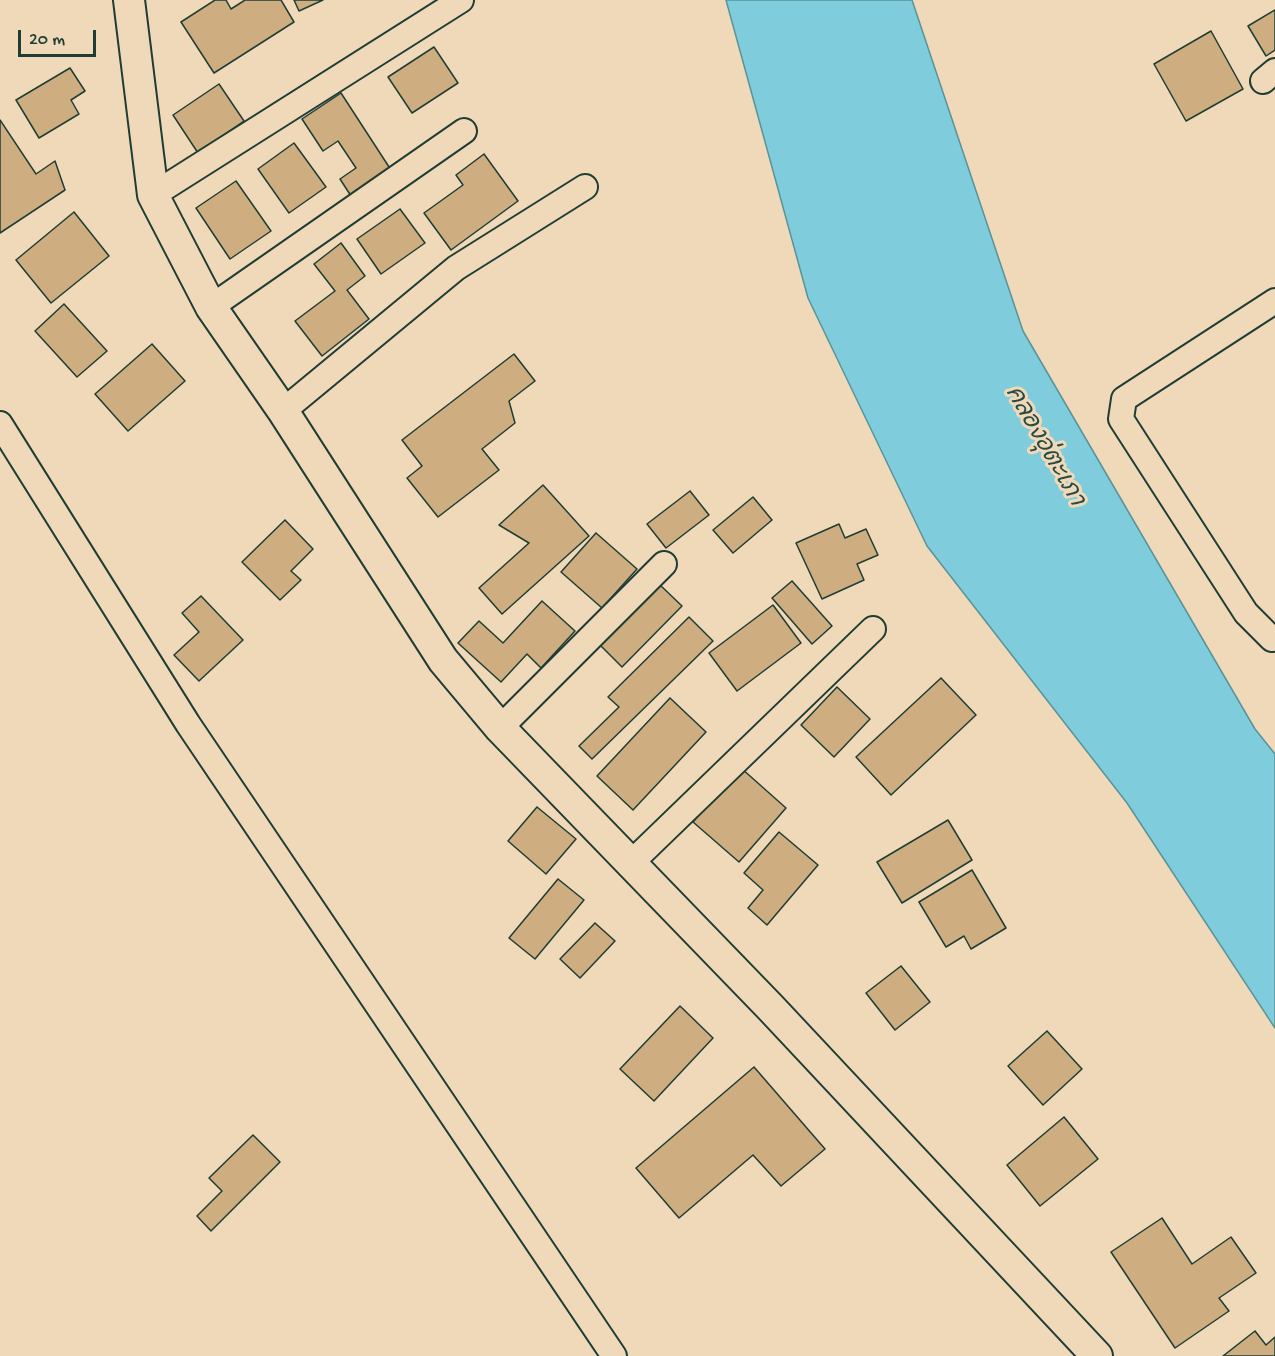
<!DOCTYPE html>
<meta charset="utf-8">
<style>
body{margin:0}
#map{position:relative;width:1275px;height:1356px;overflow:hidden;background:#f0d9b9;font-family:"Gochi Hand",sans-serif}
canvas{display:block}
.scale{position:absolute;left:18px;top:30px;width:78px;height:27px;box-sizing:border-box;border:3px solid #1f3d34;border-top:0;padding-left:8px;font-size:18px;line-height:21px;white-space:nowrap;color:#1f3d34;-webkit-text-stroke:4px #f0d9b9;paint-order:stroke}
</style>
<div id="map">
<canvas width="1275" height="1356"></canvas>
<div class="scale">20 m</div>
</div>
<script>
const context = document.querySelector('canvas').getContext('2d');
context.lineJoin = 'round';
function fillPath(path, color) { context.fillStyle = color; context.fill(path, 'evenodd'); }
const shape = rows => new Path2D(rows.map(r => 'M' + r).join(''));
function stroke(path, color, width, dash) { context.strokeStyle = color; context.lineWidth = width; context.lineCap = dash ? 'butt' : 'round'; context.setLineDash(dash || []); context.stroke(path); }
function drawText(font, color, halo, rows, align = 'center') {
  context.font = font + ' "Gochi Hand","Playpen Sans Thai",sans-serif'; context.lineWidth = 6; context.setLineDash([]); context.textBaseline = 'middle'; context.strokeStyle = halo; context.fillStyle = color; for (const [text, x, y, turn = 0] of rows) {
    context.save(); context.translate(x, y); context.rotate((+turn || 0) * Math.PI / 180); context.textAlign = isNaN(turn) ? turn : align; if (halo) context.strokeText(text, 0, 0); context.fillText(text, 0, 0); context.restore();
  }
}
const water = shape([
 [726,0,912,0,1023,331,1255,729,1275,754,1275,1028,1127,803,927,546,808,298,726,0]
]);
fillPath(water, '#7fcddc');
stroke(water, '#599399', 1.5);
const building = shape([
 [215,0,226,0,231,9,245,0,281,0,294,22,214,73,181,22,215,0],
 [294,0,323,0,299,11,294,0],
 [1275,10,1275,50,1266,56,1248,26,1275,10],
 [1211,31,1243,89,1186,121,1154,64,1211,31],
 [434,47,458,83,412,113,388,77,434,47],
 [70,68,85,91,71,100,79,114,39,138,16,100,70,68],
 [219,84,244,121,198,153,173,115,219,84],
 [341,93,391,170,351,196,340,179,356,168,338,141,323,151,302,119,341,93],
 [0,120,36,174,55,161,65,190,0,233,0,120],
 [294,143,326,187,289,213,258,169,294,143],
 [484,154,518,201,451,250,424,213,463,185,456,175,484,154],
 [236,181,271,231,230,259,196,208,236,181],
 [400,209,425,243,381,274,357,239,400,209],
 [74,212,109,256,51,303,16,260,74,212],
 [341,243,365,276,347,290,369,319,322,356,295,321,335,291,314,264,341,243],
 [64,304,107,351,77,377,35,331,64,304],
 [152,344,185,381,128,431,95,394,152,344],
 [514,354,535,381,509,401,515,423,482,449,499,470,438,517,407,478,422,466,402,440,514,354],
 [543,485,589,536,502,614,479,588,529,543,499,525,543,485],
 [690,491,709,515,666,548,647,524,690,491],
 [753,497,772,520,733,553,713,530,753,497],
 [285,520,313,549,291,571,301,580,280,600,242,562,285,520],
 [839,524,845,538,866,529,878,555,857,564,864,580,822,599,796,543,839,524],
 [596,533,637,569,602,608,561,572,596,533],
 [792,581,832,626,812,644,772,598,792,581],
 [659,584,682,606,622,667,600,645,659,584],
 [201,596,243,640,199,681,174,655,199,632,182,613,201,596],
 [542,601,575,631,541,668,527,654,501,682,458,643,479,621,503,643,542,601],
 [773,605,801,643,737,691,709,653,773,605],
 [689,617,713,641,592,759,579,746,619,707,608,697,689,617],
 [941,678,976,715,891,795,856,757,941,678],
 [837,687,870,719,834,757,801,725,837,687],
 [670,698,706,732,633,810,597,776,670,698],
 [741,768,786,808,739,862,693,822,741,768],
 [537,807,576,839,546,874,508,841,537,807],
 [948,820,972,860,902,903,877,862,948,820],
 [779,832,818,865,767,925,748,908,763,890,744,873,779,832],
 [972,870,1006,928,971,949,964,936,946,947,919,902,972,870],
 [558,879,584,900,535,959,509,938,558,879],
 [595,923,615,941,580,978,560,959,595,923],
 [901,966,930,1002,895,1030,866,993,901,966],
 [680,1006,713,1038,654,1101,620,1069,680,1006],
 [1047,1031,1082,1069,1043,1105,1008,1066,1047,1031],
 [754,1067,825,1149,781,1186,753,1155,679,1218,636,1168,754,1067],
 [1064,1117,1098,1159,1040,1206,1007,1165,1064,1117],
 [253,1135,280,1162,211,1231,197,1216,222,1191,209,1178,253,1135],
 [1162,1218,1192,1264,1231,1237,1256,1273,1219,1298,1229,1311,1175,1348,1111,1252,1162,1218],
 [1255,1331,1266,1345,1275,1337,1275,1356,1223,1356,1255,1331]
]);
fillPath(building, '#cead81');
stroke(building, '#1f3d34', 1.5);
const minor = shape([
 [1263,81,1275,71],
 [153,195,461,0],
 [1275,301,1124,399,1121,419,1246,613,1272,639,1275,637],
 [211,307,464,131],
 [283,411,456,268,585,187],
 [0,424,188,724,614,1356],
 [500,728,664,564],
 [631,863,873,629]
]);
const tertiary = shape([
 [129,0,153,195,211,307,283,411,443,660,500,728,771,1008,1097,1356]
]);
stroke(minor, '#1f3d34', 28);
stroke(tertiary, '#1f3d34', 34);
stroke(minor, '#f0d9b9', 24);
stroke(tertiary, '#f0d9b9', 30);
drawText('italic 24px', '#294b45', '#f0d9b9', [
 ["คลองอุ่ตะเภา",1043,447,60]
]);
</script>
